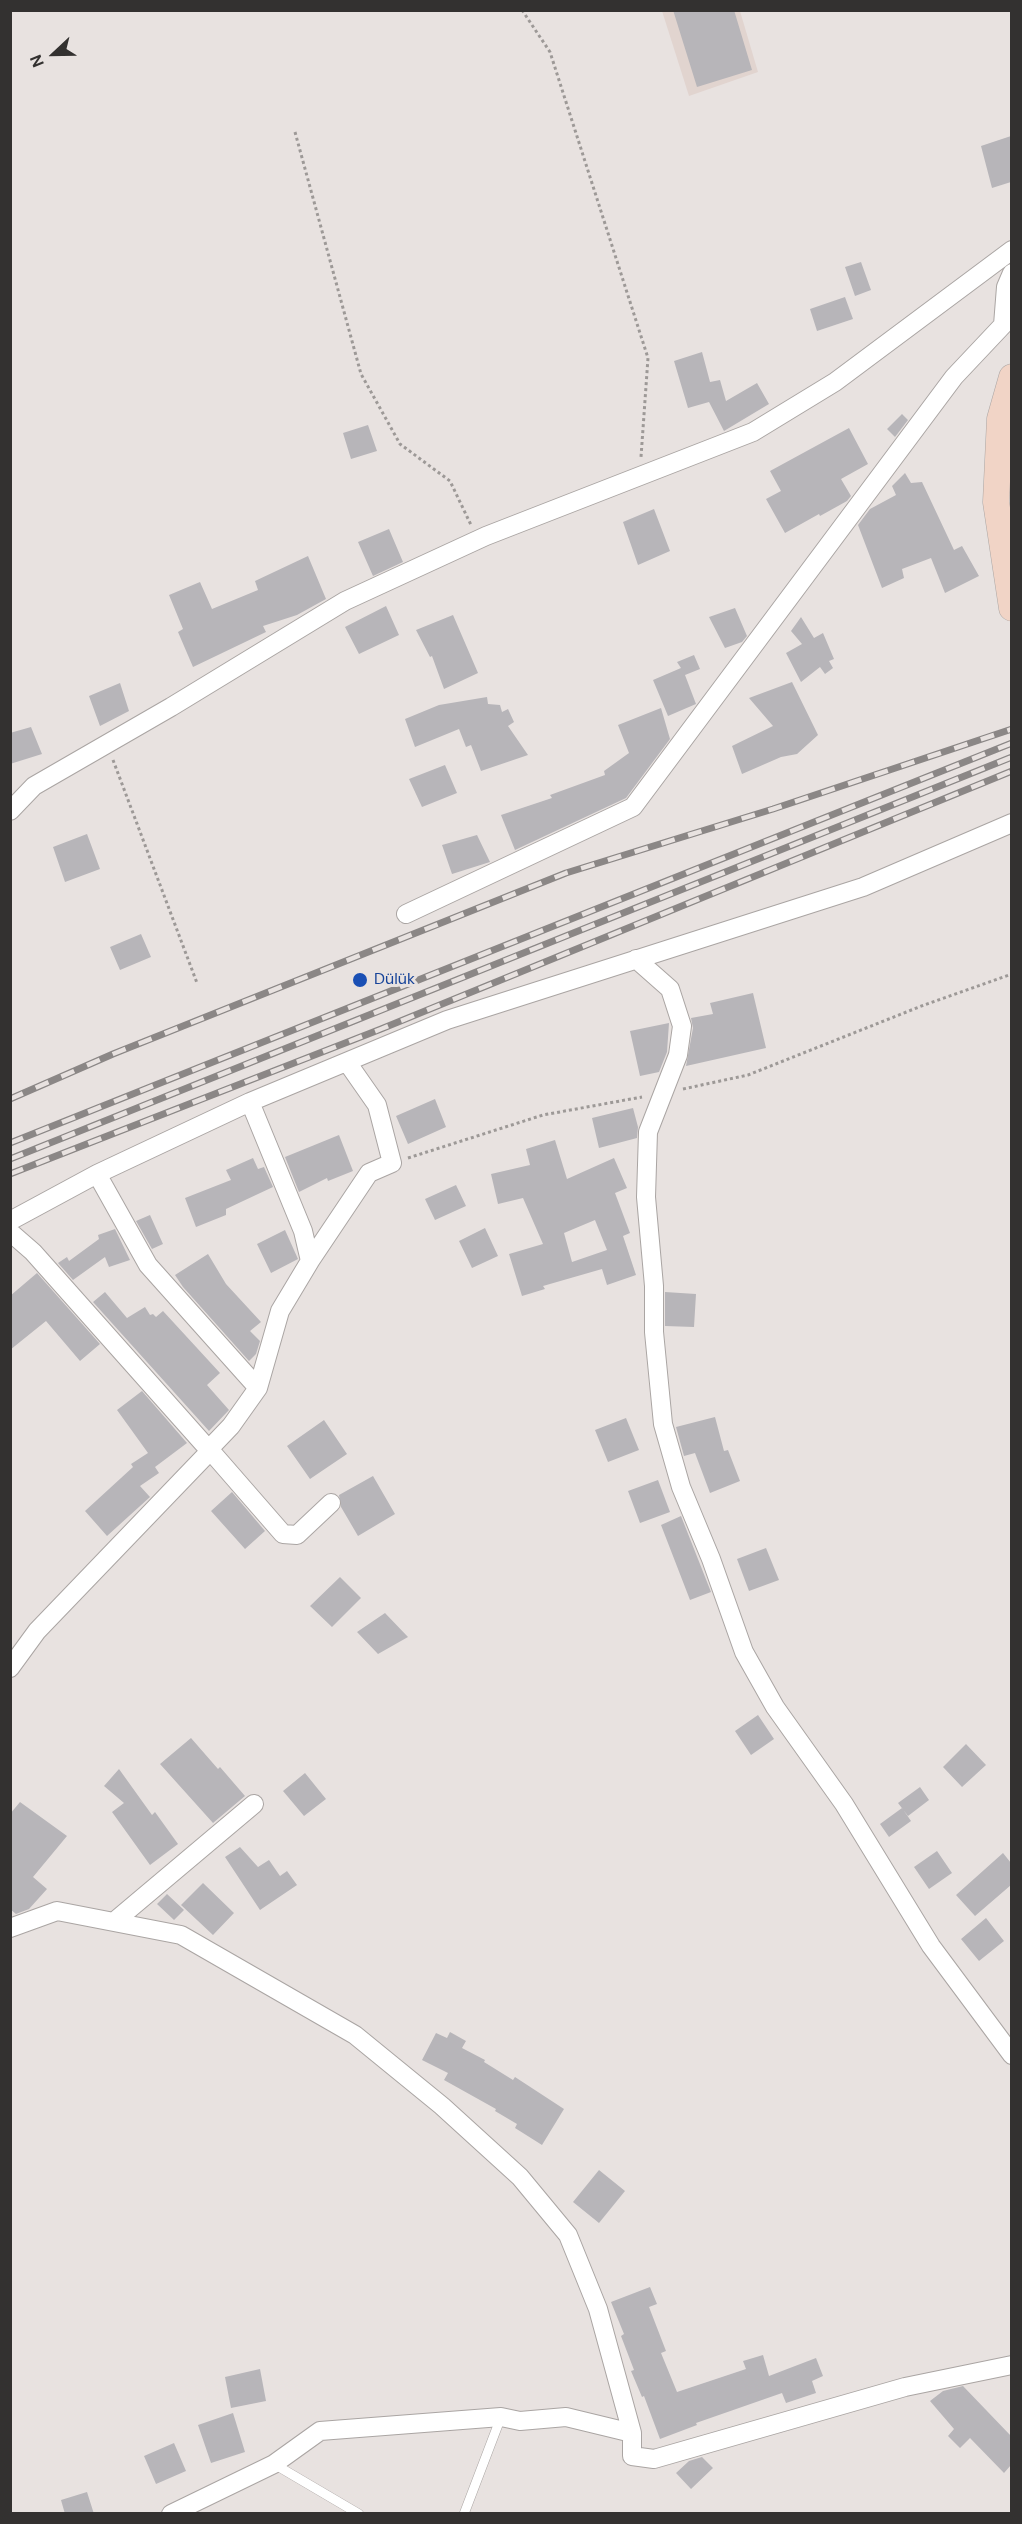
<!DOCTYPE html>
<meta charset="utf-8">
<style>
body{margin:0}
#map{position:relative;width:1022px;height:2524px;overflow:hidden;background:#e8e2e0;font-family:"DM Sans",sans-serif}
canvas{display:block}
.frame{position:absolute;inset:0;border:12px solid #333130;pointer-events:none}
.north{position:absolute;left:24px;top:24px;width:60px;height:60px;-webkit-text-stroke:4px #e8e2e0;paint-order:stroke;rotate:248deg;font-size:16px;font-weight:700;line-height:24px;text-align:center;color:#333130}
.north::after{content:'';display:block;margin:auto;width:21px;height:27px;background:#333130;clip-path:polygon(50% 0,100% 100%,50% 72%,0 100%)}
</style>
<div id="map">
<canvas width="1022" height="2524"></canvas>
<div class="frame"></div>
<div class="north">N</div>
</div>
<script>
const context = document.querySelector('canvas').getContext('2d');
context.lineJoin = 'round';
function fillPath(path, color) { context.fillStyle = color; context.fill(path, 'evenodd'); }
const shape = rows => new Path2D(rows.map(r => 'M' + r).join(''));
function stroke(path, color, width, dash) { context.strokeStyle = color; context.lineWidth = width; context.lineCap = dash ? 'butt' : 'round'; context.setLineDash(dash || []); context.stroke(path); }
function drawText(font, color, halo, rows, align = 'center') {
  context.font = font + ' "DM Sans",sans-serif'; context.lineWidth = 6; context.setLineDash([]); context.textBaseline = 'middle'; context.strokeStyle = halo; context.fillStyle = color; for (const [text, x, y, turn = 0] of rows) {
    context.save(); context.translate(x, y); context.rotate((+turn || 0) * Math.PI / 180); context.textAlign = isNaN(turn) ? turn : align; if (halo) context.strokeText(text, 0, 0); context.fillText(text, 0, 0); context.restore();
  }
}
fillPath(shape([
 [662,11,740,11,758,72,689,96]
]), '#e1d4cf');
fillPath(shape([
 [673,10,734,10,752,70,697,87],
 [1011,136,1011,182,992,188,981,146],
 [861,262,871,290,855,296,845,267],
 [845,297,853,319,817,331,810,309],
 [702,352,710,382,720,380,726,401,757,383,769,404,724,431,709,402,688,408,674,361],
 [902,414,908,420,895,437,887,429],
 [368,425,377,451,351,459,343,433],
 [849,428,868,464,841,479,851,496,847,501,820,516,819,514,785,533,766,499,781,491,770,471],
 [905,473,911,483,922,482,954,550,962,546,979,576,945,593,931,558,902,569,904,578,882,588,858,525,870,509,896,495,892,486],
 [654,509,670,551,638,565,623,522],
 [389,529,403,562,373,576,358,542],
 [308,556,326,599,297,615,263,626,266,632,193,667,178,632,183,629,169,595,200,582,212,609,258,590,255,581],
 [386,606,399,635,359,654,345,627],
 [735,608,747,636,742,642,725,648,709,617],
 [453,615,478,673,444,689,432,656,430,657,416,630],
 [801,617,814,638,823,633,834,659,829,661,833,668,825,674,820,667,801,682,786,653,802,644,791,631],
 [694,655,700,669,685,675,696,704,668,716,653,680,681,668,677,662],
 [792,682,818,735,797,754,781,757,742,774,732,746,773,726,749,698],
 [120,683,129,711,100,726,89,696],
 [487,697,488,704,500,705,502,712,508,709,514,722,508,726,528,755,481,771,471,745,466,747,459,729,415,747,405,719,439,705],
 [661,708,670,739,626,798,515,850,501,815,552,798,550,795,605,775,604,771,629,753,618,725],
 [31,727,42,754,10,764,10,733],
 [445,765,457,793,422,807,409,779],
 [87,834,100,869,65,882,53,847],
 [477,835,490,862,452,874,442,845],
 [141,934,151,957,120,970,110,947],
 [753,993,766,1048,686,1066,693,1028,691,1018,713,1014,710,1003],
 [669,1023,667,1052,659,1072,640,1076,630,1031],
 [435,1099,446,1127,408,1144,396,1116],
 [633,1108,638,1127,637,1138,599,1148,592,1118],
 [339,1135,353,1171,328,1181,327,1178,299,1192,285,1157],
 [555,1140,567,1179,614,1158,627,1188,615,1193,630,1233,623,1236,636,1275,607,1285,602,1269,543,1286,545,1289,522,1296,509,1254,543,1244,523,1198,498,1204,491,1174,530,1165,526,1149],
 [595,1220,607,1250,572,1262,564,1233],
 [253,1158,258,1169,264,1167,273,1187,226,1209,226,1215,196,1227,185,1198,231,1180,226,1170],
 [456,1185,466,1206,435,1220,425,1199],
 [150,1215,163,1244,152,1249,136,1221],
 [485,1228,498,1256,472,1268,459,1241],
 [115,1229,130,1260,109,1267,105,1257,73,1280,58,1263,67,1257,69,1261,99,1239,98,1235],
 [285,1230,298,1259,271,1273,257,1244],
 [208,1254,226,1284,261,1322,250,1331,260,1341,256,1354,249,1361,183,1287,175,1275],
 [37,1273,100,1344,80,1361,46,1321,10,1350,10,1296],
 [105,1292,127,1318,145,1307,150,1315,153,1314,156,1317,163,1311,220,1373,207,1385,229,1410,209,1431,93,1302],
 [665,1292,696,1294,694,1327,665,1326],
 [142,1391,187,1443,155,1467,159,1473,140,1486,150,1497,107,1536,85,1511,133,1467,131,1464,148,1453,117,1410],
 [715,1417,724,1451,728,1450,740,1481,710,1493,695,1453,684,1456,676,1427],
 [626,1418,639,1450,608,1462,595,1430],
 [324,1420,347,1454,310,1479,287,1446],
 [373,1476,395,1514,358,1536,341,1507,339,1495],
 [658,1480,670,1512,640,1523,628,1491],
 [232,1492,265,1531,245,1549,211,1511],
 [681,1516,711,1592,690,1600,661,1525],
 [766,1548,779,1580,749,1591,737,1559],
 [340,1577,361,1598,332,1627,310,1606],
 [385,1613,408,1637,378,1654,357,1632],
 [758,1715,774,1739,751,1755,735,1731],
 [191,1738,218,1769,220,1767,245,1796,213,1823,160,1764],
 [966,1744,986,1765,962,1787,943,1767],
 [119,1769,152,1815,155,1812,178,1844,150,1865,112,1812,124,1803,104,1786],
 [305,1773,326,1799,304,1816,283,1791],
 [920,1787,929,1800,908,1816,898,1803],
 [20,1802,67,1836,33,1877,47,1889,29,1909,16,1914,10,1909,10,1814],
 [902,1808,911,1821,889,1837,880,1824],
 [240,1847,258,1867,269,1860,280,1876,287,1871,297,1885,260,1910,225,1857],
 [937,1851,952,1873,929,1889,914,1867],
 [1003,1853,1011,1863,1011,1885,975,1916,956,1895],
 [203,1883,234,1913,213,1935,181,1905],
 [167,1894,184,1910,174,1920,157,1904],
 [986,1918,1004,1941,979,1961,961,1939],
 [450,2032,466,2041,462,2048,485,2060,484,2062,513,2080,515,2077,564,2109,542,2145,515,2128,517,2124,495,2111,496,2109,444,2080,448,2073,422,2060,436,2033,447,2038],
 [599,2170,625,2191,599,2223,573,2202],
 [650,2287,657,2304,649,2307,666,2351,661,2353,677,2392,746,2369,743,2361,763,2355,769,2376,816,2358,823,2376,812,2381,816,2393,786,2403,782,2393,696,2423,697,2425,660,2439,644,2396,642,2397,631,2371,634,2370,621,2336,624,2334,611,2302],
 [260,2369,266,2401,231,2408,225,2377],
 [963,2386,1011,2436,1011,2465,1004,2473,970,2438,960,2448,948,2436,954,2429,930,2401,943,2391],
 [233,2413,245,2452,211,2463,198,2425],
 [174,2443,186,2471,156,2484,144,2456],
 [702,2457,713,2468,691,2489,676,2473,689,2461],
 [87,2492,94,2514,65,2514,61,2500]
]), '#b7b5b9');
const lane = shape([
 [274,2464,359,2514],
 [464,2514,501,2417]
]);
const street = shape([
 [10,811,34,786,171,707,345,601,486,536,753,432,835,382,1012,250],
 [406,914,633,807,954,377,1003,325,1006,287,1012,273],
 [636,959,670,989,682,1026,678,1055,648,1132,646,1197,654,1286,654,1332,663,1424,681,1487,711,1559,744,1652,775,1707,844,1804,931,1946,1012,2055],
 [97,1174,148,1265,258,1388],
 [10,1221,97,1174,250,1102,447,1020,863,887,1012,823],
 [10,1232,33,1252,210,1451],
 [310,1261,369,1173,392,1163,377,1105,347,1062],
 [209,1449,283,1534,297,1535,331,1503],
 [10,1668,37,1631,210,1451,209,1449,231,1426,258,1388,280,1311,310,1261,303,1231,250,1102],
 [115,1921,254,1804],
 [10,1928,57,1911,181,1935,355,2035,442,2106,520,2177,568,2235,598,2309,632,2433,632,2456,654,2459,905,2387,1012,2365],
 [171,2514,274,2464,320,2431,501,2417,520,2421,566,2417,632,2433]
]);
const secondary = shape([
 [1012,377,1000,419,996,502,1012,608]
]);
stroke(lane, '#aaa5a3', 10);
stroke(street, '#aaa5a3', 20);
stroke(secondary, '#aaa5a3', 27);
stroke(shape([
 [522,10,550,52,648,358,641,457],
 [295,132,361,374,400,444,450,481,471,525],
 [113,760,197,983],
 [683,1089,748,1075,924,1005,1012,974],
 [408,1158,543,1115,642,1097]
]), '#9d9997', 3, [3, 3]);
stroke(lane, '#fff', 9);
stroke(street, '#fff', 18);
stroke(secondary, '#f1d4c6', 26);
const rail = shape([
 [10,1099,113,1054,566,873,773,809,1012,729],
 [10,1143,1012,743],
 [10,1159,1012,757],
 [10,1174,381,1029,1012,771]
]);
stroke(rail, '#8b8786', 7);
stroke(rail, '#e8e2e0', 4.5, [14]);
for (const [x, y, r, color] of [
 [360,980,8,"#1a4fb4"]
]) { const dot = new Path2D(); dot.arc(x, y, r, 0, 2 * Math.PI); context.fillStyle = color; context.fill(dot); stroke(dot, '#e8e2e0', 2); }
drawText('16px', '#164399', '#e8e2e0', [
 ["Dülük",374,980]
], 'left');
</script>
